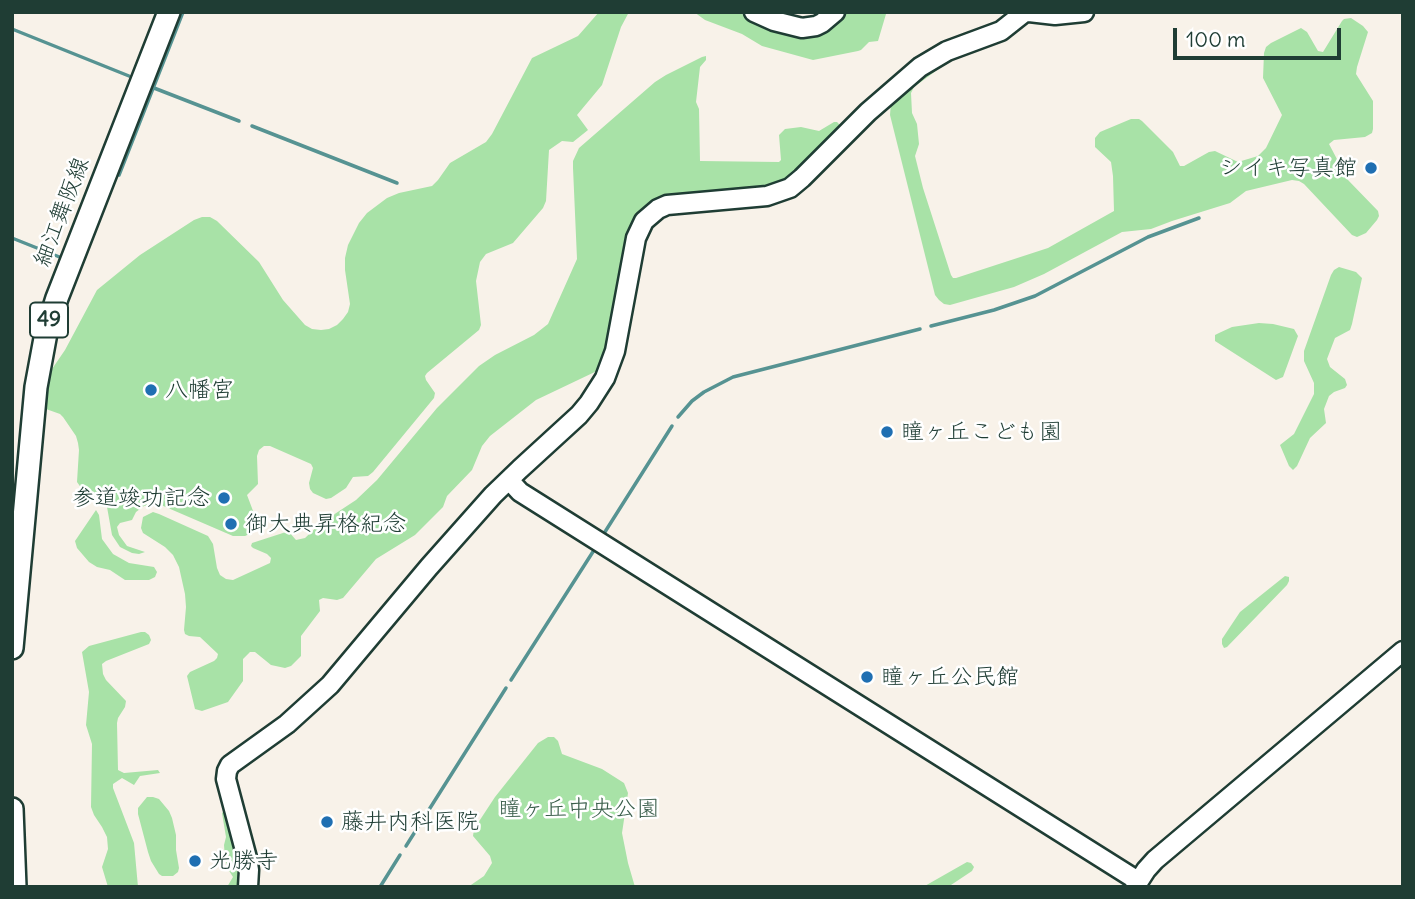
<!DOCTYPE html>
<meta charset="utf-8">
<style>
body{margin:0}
#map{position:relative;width:1415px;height:899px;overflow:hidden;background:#f8f2e9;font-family:Delius,sans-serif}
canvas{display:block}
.frame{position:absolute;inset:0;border:14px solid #1f3d34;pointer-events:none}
.scale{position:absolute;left:1173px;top:28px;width:168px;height:32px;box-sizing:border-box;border:4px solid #1f3d34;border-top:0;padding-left:9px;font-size:21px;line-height:24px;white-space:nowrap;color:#1f3d34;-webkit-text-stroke:5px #fff;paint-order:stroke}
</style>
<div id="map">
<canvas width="1415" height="899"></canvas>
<div class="frame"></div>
<div class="scale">100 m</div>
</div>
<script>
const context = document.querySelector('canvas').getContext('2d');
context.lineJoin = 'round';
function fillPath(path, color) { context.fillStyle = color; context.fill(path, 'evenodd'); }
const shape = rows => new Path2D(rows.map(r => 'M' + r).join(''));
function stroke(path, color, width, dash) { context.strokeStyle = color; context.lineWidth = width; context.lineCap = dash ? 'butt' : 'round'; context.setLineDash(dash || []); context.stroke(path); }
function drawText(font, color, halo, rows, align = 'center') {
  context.font = font + ' Delius,"Klee One",sans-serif'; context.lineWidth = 5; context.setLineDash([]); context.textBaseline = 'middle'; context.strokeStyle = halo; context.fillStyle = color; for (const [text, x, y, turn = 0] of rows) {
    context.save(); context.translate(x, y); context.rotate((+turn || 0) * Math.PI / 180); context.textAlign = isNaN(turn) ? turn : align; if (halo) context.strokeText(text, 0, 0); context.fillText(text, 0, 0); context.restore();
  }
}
fillPath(shape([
 [599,12,629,12,621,27,602,85,577,115,588,130,573,142,562,141,549,150,546,201,543,208,513,243,486,254,480,262,476,281,481,325,479,330,427,373,425,376,426,380,435,393,434,398,373,472,368,476,353,477,346,488,331,498,326,499,313,493,310,489,309,483,313,468,311,464,270,446,264,446,259,450,257,456,258,484,247,495,258,524,256,531,245,536,233,536,161,505,153,504,144,506,136,512,132,520,120,523,117,527,119,535,127,546,145,552,139,554,132,553,120,547,112,535,107,507,99,499,82,489,77,482,79,450,78,443,76,436,63,417,60,414,46,409,45,405,47,389,52,369,65,350,97,290,140,255,194,220,202,217,210,217,217,221,259,262,283,300,305,325,312,329,321,330,329,329,337,325,343,319,348,312,350,304,345,270,345,258,348,245,359,223,367,213,387,198,399,193,432,186,438,180,450,163,486,142,492,134,532,58,578,36],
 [694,12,737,12,771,27,843,12,886,12,886,14,878,41,869,42,861,50,858,51,813,60,762,46,742,34,705,20],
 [1351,18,1363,26,1368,32,1357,67,1356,74,1373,101,1373,129,1372,133,1365,137,1334,140,1329,144,1348,180,1378,211,1379,216,1377,220,1366,233,1357,237,1352,235,1304,184,1299,181,1292,180,1246,191,1230,203,1172,221,1151,229,1122,232,1044,274,1014,287,950,305,944,304,939,300,935,295,890,115,891,102,924,72,946,60,944,65,914,87,911,93,912,113,917,124,919,144,915,156,923,188,951,275,953,278,956,278,1048,248,1114,211,1113,176,1111,162,1095,147,1095,138,1100,132,1131,119,1139,119,1142,121,1173,152,1180,166,1184,166,1209,152,1215,151,1238,162,1258,156,1266,148,1282,115,1263,78,1264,53,1266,47,1271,43,1301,28,1307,32,1318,51,1323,52,1342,21,1344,19],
 [706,56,706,60,700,67,696,102,699,109,700,161,779,162,781,160,779,135,785,129,801,127,819,131,834,122,837,122,840,125,839,129,792,177,773,187,655,202,608,349,599,370,536,400,490,436,482,446,472,470,447,496,443,507,415,535,376,559,343,598,337,600,323,598,319,600,320,611,301,636,301,656,291,666,285,668,271,665,255,652,250,652,243,659,243,681,228,702,202,711,195,709,187,676,190,672,214,661,217,658,218,654,200,637,189,636,185,634,184,630,186,607,185,594,179,567,173,555,165,547,143,533,141,528,143,517,153,512,159,514,208,536,213,544,217,568,220,575,226,579,233,580,270,563,271,558,267,554,253,548,251,546,252,543,286,532,289,532,296,540,305,538,321,523,356,500,377,480,437,408,479,366,495,355,534,335,548,324,577,259,573,168,573,161,579,148,655,82,666,75,702,57],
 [1339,267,1356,272,1362,278,1352,324,1350,330,1335,338,1327,359,1330,367,1345,379,1347,385,1345,388,1334,392,1329,396,1324,409,1326,423,1310,438,1297,466,1293,470,1289,466,1280,445,1294,434,1314,394,1314,383,1304,361,1304,351,1331,275,1334,270],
 [1259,323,1273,324,1294,329,1298,336,1283,377,1276,380,1215,341,1215,335,1219,333,1232,327],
 [96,510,99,515,102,539,113,554,129,563,154,567,157,572,155,577,149,580,125,580,110,570,97,567,89,562,77,548,75,541],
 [1285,576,1289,577,1289,581,1287,585,1227,647,1224,648,1222,644,1222,639,1240,612],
 [141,632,145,632,149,635,151,640,149,644,106,661,102,664,103,674,106,680,126,701,125,707,118,718,117,723,118,770,124,773,158,770,160,773,140,776,134,785,122,778,113,784,113,788,134,843,138,887,108,887,102,867,108,849,107,837,102,827,94,815,91,807,92,744,86,725,89,692,82,652,89,646],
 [548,737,554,737,558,741,562,754,602,769,624,783,628,793,622,833,628,863,635,887,468,887,484,876,492,863,490,856,473,836,474,829,495,797,538,743],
 [147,797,153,797,159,799,169,811,172,818,176,835,176,850,179,868,178,872,173,876,162,876,159,874,151,861,148,852,138,814,138,808],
 [224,811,238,860,240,870,238,887,227,887,233,877,228,869,225,859,224,845,226,837,222,813],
 [967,862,971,863,974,867,972,871,948,887,923,887]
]), '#a8e2a7');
stroke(shape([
 [12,29,129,76],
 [154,88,239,121],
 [252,126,397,183],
 [119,175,183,12],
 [12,238,62,258],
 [931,326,994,310,1035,296,1148,237,1199,218],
 [678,417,692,401,704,392,733,377,920,329],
 [603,535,672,426],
 [511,680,596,547],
 [406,846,506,688],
 [380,887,400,855]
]), '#569392', 3.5);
const minor = shape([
 [754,12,774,21,802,28,816,26,822,23,835,12],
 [1029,12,1055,15,1084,12],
 [509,480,520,492,1138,881],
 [248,887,249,870,247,858,226,779,227,771,230,765,287,724,330,685,429,567,493,495,520,469,579,415,589,403,605,378,615,351,636,238,644,221,658,209,667,205,767,196,790,188,802,178,868,112,920,67,947,51,1001,31,1025,12],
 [1135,887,1146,870,1155,860,1403,651]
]);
const major = shape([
 [12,648,36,387,46,333,57,298,169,12],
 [12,809,15,887]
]);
stroke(minor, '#1f3d34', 23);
stroke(major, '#1f3d34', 26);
stroke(minor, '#fff', 18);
stroke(major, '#fff', 21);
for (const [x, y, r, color] of [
 [1371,168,7,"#1f6fb2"],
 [151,390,7,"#1f6fb2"],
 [887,432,7,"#1f6fb2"],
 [224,498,7,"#1f6fb2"],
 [231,524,7,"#1f6fb2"],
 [867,677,7,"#1f6fb2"],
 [327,822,7,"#1f6fb2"],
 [195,861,7,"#1f6fb2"]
]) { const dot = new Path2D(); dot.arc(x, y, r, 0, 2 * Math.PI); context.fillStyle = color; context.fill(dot); stroke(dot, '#fff', 2.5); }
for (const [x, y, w] of [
 [49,320,38]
]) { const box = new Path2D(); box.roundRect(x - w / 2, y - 17.5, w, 35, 5); context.fillStyle = '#fff'; context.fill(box); stroke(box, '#1f3d34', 2); }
drawText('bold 21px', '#1f3d34', null, [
 ["49",49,320]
]);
drawText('23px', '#1f3d34', '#fff', [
 ["シイキ写真館",1357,168,"right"],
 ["八幡宮",165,390],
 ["瞳ヶ丘こども園",901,432],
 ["参道竣功記念",210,498,"right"],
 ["御大典昇格紀念",245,524],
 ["瞳ヶ丘公民館",881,677],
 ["藤井内科医院",341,822],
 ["光勝寺",209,861]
], 'left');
drawText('23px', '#1f3d34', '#fff', [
 ["細江舞阪線",62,212,-69]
]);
drawText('23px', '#3a5e4b', '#fff', [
 ["瞳ヶ丘中央公園",579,809]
]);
</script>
